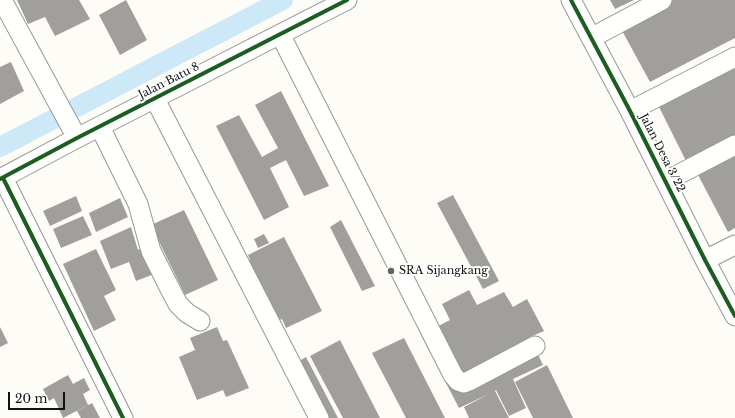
<!DOCTYPE html>
<style>
body{margin:0}
#map{position:relative;width:735px;height:418px;overflow:hidden;background:#fdfcf7;font-family:"Libre Baskerville",serif}
canvas{display:block}
.scale{position:absolute;left:8px;top:392px;width:57px;height:18px;box-sizing:border-box;border:2px solid #111;border-top:0;padding-left:5px;font-size:12px;line-height:14px;white-space:nowrap;color:#111;-webkit-text-stroke:3px #fff;paint-order:stroke}
</style>
<div id="map">
<canvas width="735" height="418"></canvas>
<div class="scale">20 m</div>
</div>
<script>
const context = document.querySelector('canvas').getContext('2d');
context.lineJoin = 'round';
const shape = rows => new Path2D(rows.map(r => 'M' + r).join(''));
function stroke(path, color, width, dash) { context.strokeStyle = color; context.lineWidth = width; context.lineCap = dash ? 'butt' : 'round'; context.setLineDash(dash || []); context.stroke(path); }
function fillPath(path, color) { context.fillStyle = color; context.fill(path, 'evenodd'); }
function drawText(font, color, halo, rows, align = 'center') {
  context.font = font + ' "Libre Baskerville",serif'; context.lineWidth = 4; context.setLineDash([]); context.textBaseline = 'middle'; context.strokeStyle = halo; context.fillStyle = color; for (const [text, x, y, turn = 0] of rows) {
    context.save(); context.translate(x, y); context.rotate((+turn || 0) * Math.PI / 180); context.textAlign = isNaN(turn) ? turn : align; if (halo) context.strokeText(text, 0, 0); context.fillText(text, 0, 0); context.restore();
  }
}
stroke(shape([
 [0,147,283,0]
]), '#cde8f7', 20);
fillPath(shape([
 [17,0,79,0,90,19,55,36,45,17,28,24],
 [126,0,147,40,120,55,99,15],
 [610,0,634,0,615,9],
 [672,0,735,0,735,38,650,82,620,27],
 [11,62,24,91,0,104,0,67],
 [735,68,735,139,687,163,659,107],
 [281,91,329,186,304,196,286,160,270,168,289,207,264,220,216,126,239,115,262,157,278,148,255,105],
 [735,154,735,228,728,232,697,173],
 [453,195,499,281,483,289,437,203],
 [76,196,82,211,50,226,43,211],
 [120,198,128,217,96,232,89,213],
 [184,210,218,280,185,295,151,225],
 [83,216,92,235,61,248,53,229],
 [341,220,375,286,362,291,330,227],
 [131,227,138,250,143,247,154,274,136,281,129,262,111,269,100,241],
 [264,234,269,243,258,248,254,239],
 [284,237,322,311,286,328,282,319,272,324,241,265,250,260,248,255],
 [96,249,116,290,104,296,116,320,94,331,63,264],
 [469,290,477,305,504,292,513,307,527,299,544,331,530,337,543,365,513,379,526,408,509,416,496,390,495,391,509,418,469,418,464,407,489,394,459,408,421,335,450,320,442,304],
 [0,327,8,343,0,347],
 [217,327,223,341,227,340,249,388,226,397,223,390,197,400,179,357,195,350,190,338],
 [404,338,445,418,406,418,372,353],
 [340,340,380,418,343,418,310,356],
 [306,357,338,418,323,418,294,364],
 [547,365,573,418,533,418,515,382],
 [68,375,73,384,84,378,90,390,83,394,88,405,63,418,54,398,49,401,43,389],
 [92,403,100,418,81,418,77,411]
]), '#a19f9c');
const minor = shape([
 [2,0,77,138],
 [571,0,630,111,705,260,735,316],
 [280,34,453,375,458,381,464,383,469,381,535,346],
 [591,38,662,0],
 [155,99,319,418],
 [630,111,735,57],
 [100,127,138,204,151,251,169,287,178,304,187,313,200,321],
 [3,178,123,418],
 [0,179,77,138,347,0],
 [666,181,735,145],
 [705,260,735,245]
]);
stroke(minor, '#979795', 21);
stroke(minor, '#fffffe', 19);
stroke(shape([
 [571,0,630,111,705,260,735,316],
 [3,178,123,418],
 [0,179,77,138,347,0]
]), '#1b5e20', 4);
for (const [x, y, r, color] of [
 [391,271,4,"#646362"]
]) { const dot = new Path2D(); dot.arc(x, y, r, 0, 2 * Math.PI); context.fillStyle = color; context.fill(dot); stroke(dot, '#fff', 1.5); }
drawText('11px', '#111', '#fff', [
 ["Jalan Batu 8",169,81,-27],
 ["Jalan Desa 3/22",662,153,63]
]);
drawText('11px', '#111', '#fff', [
 ["SRA Sijangkang",399,271]
], 'left');
</script>
